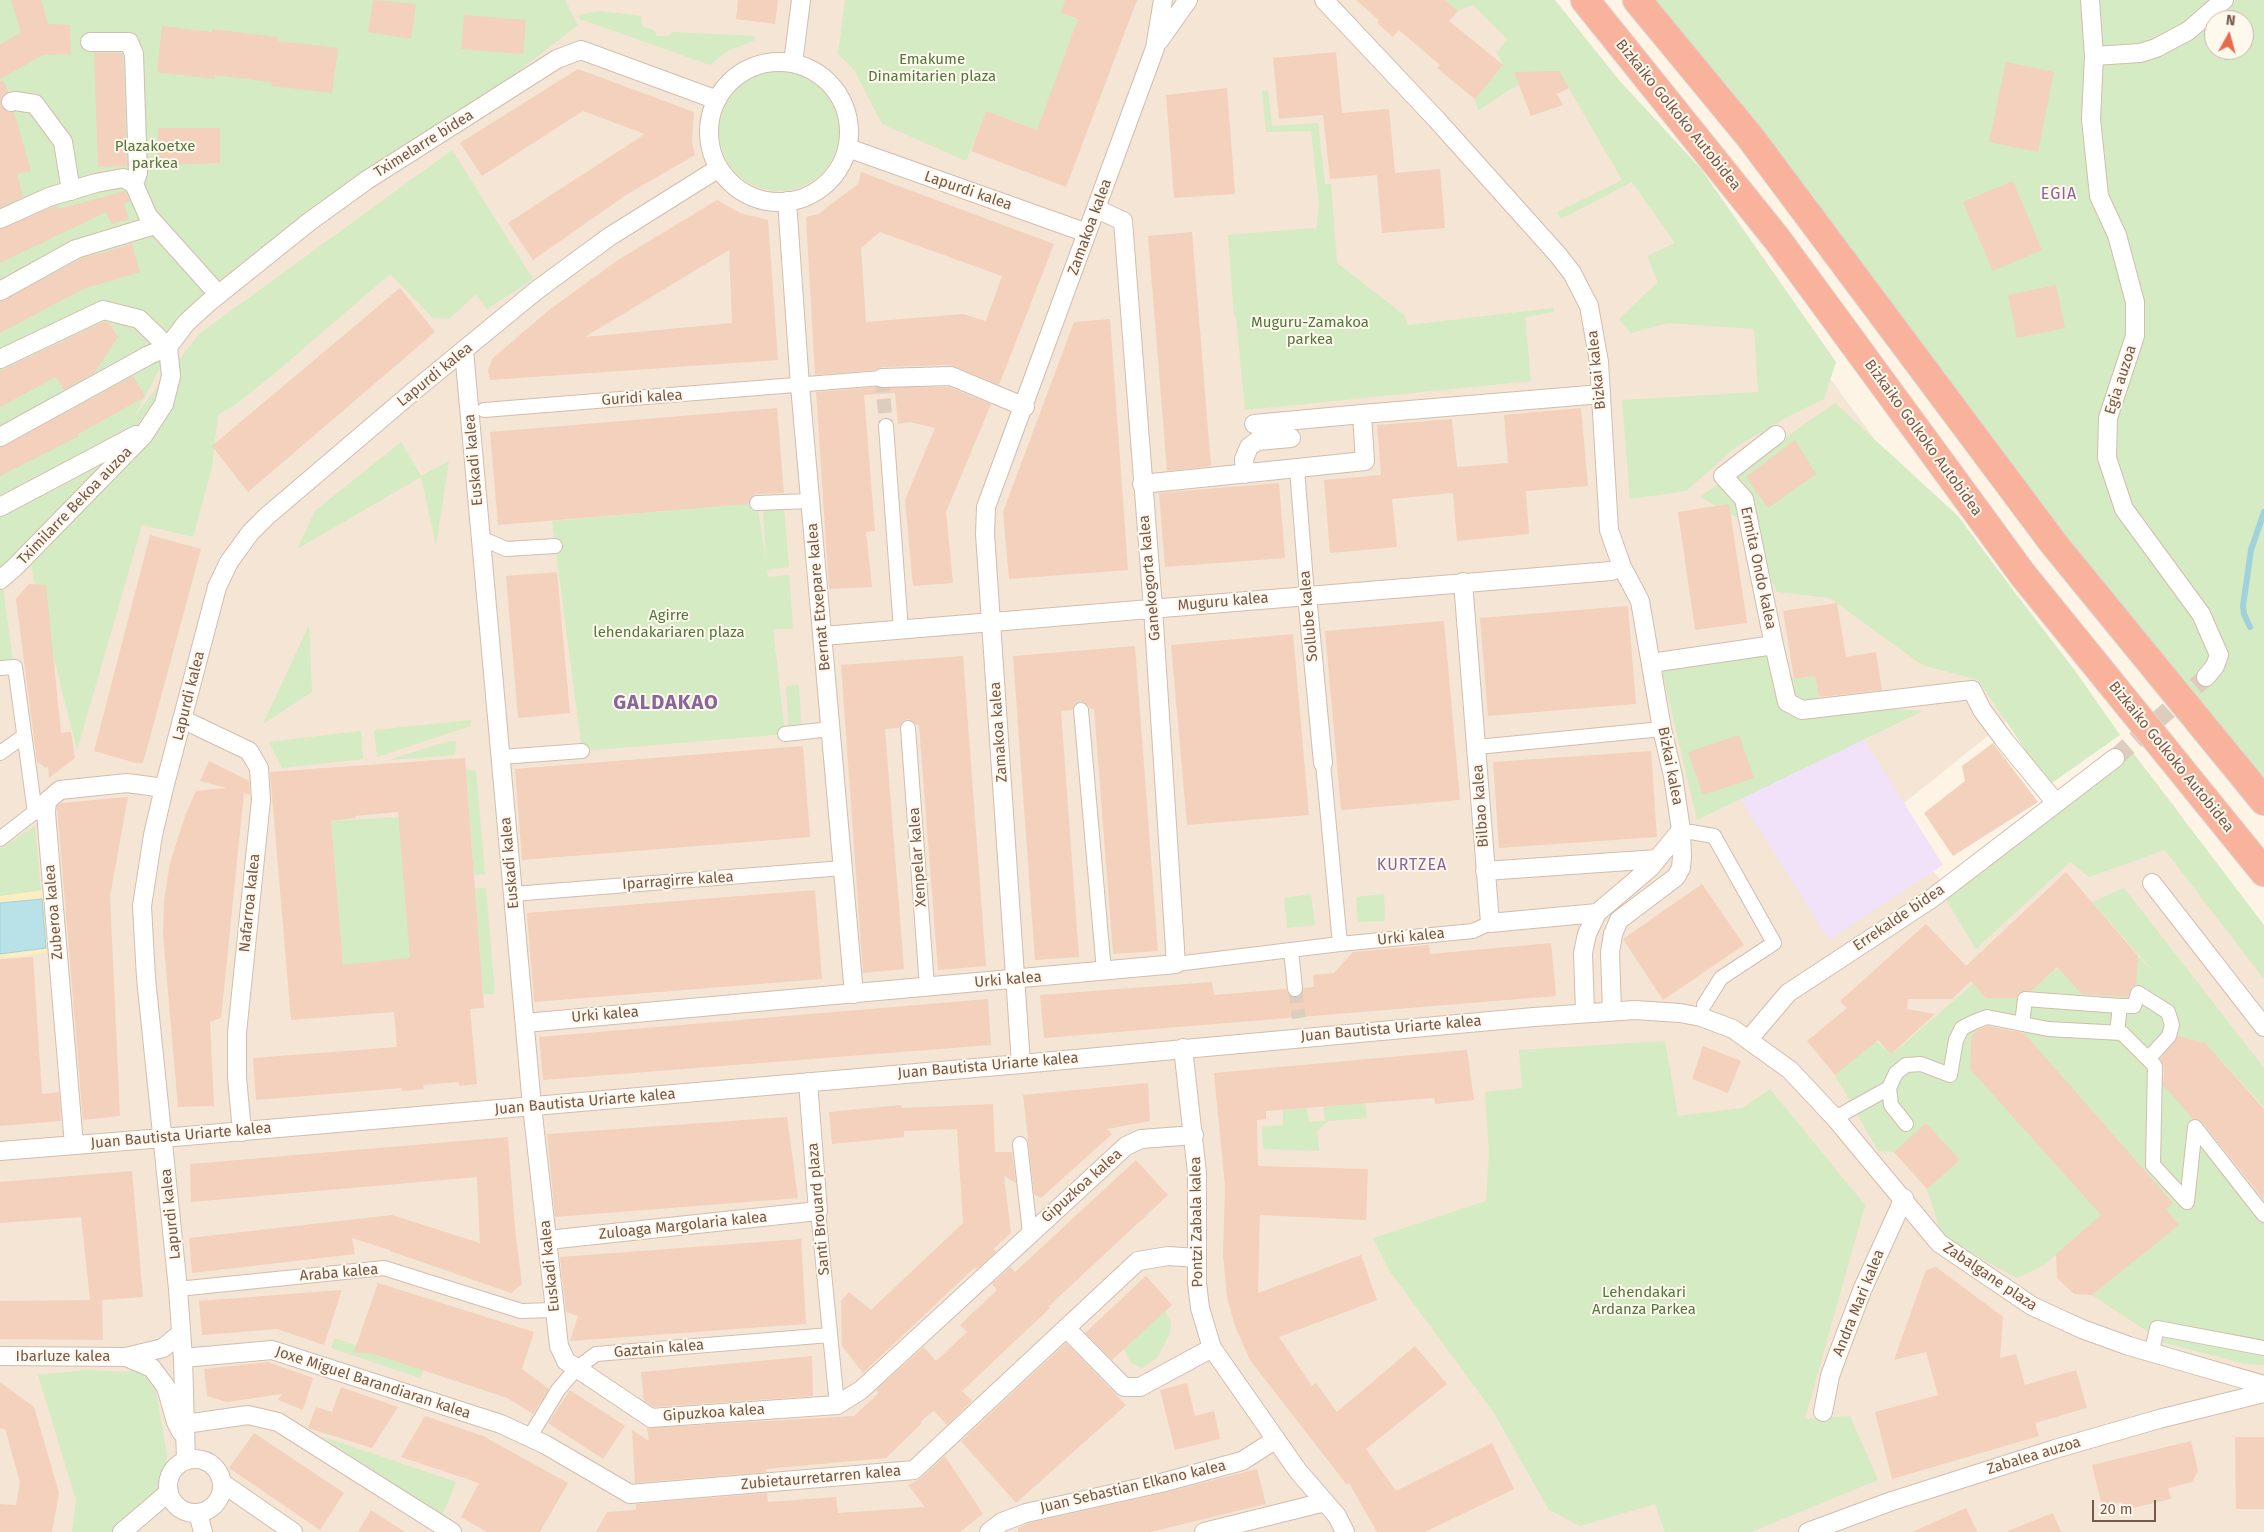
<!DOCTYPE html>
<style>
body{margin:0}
#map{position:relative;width:2264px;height:1532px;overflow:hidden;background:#fdf4e6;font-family:"Fira Sans",sans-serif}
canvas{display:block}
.north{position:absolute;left:2204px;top:10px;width:50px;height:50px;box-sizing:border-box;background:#fff8ed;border:1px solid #c9b8ab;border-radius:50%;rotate:7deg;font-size:14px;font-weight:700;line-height:20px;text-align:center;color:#785949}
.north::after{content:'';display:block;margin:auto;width:18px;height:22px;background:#eb6947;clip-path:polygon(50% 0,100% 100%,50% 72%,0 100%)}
.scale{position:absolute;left:2092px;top:1500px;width:64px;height:22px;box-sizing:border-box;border:2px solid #785949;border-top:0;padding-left:6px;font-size:15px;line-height:18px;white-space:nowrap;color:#785949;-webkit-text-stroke:4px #fff8ed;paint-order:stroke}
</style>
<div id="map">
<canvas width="2264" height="1532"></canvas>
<div class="north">N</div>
<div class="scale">20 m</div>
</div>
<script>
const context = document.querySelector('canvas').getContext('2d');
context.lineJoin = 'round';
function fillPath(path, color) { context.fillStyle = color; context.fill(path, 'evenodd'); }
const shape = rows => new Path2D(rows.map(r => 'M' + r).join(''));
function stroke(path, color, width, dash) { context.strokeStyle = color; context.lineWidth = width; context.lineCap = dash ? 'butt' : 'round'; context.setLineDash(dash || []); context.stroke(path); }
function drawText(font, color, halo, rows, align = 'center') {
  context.font = font + ' "Fira Sans",sans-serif'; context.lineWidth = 4; context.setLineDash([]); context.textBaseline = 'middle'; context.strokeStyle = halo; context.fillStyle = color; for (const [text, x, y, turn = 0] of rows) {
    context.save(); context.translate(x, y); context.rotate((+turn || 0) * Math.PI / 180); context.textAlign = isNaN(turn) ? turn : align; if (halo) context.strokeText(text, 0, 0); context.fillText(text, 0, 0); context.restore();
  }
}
fillPath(shape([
 [0,0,1516,0,1829,377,1878,444,1915,476,1966,546,2025,706,1888,816,1952,894,2130,749,2175,807,2264,946,2264,1532,0,1532]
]), '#f5e5d4');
fillPath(shape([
 [1858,730,1943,865,1829,940,1741,800]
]), '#f1e2fa');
fillPath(shape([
 [0,0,565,0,578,25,179,333,134,417,199,334,452,150,533,279,487,309,476,294,449,319,433,318,390,274,269,378,233,406,218,415,212,467,193,537,142,525,77,750,28,555,2,578,13,663,0,660],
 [845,0,1065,0,1061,13,1078,20,1037,130,986,111,966,161,882,124,854,70,838,54],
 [1445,0,1555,0,1619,80,1701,169,1836,362,1824,399,1793,414,1737,446,1686,491,1630,499,1622,400,1758,392,1754,329,1668,323,1631,333,1619,319,1658,282,1647,256,1675,243,1632,182,1561,219,1557,212,1622,180,1559,71,1512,88,1478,111,1475,99,1503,65,1497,53,1507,39,1473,5,1458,11],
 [1636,0,2264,0,2264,800],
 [2214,20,2244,20,2244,50,2214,50],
 [600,11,641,16,642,27,654,30,657,36,668,36,673,32,755,36,755,40,726,52,710,65,580,19,578,15],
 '719 131a60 60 0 1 1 120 0a60 60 0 1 1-120 0Z',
 [1268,90,1272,126,1318,123,1325,184,1331,184,1337,263,1404,315,1408,325,1554,308,1554,312,1525,317,1531,381,1245,410,1236,316,1234,316,1228,235,1314,228,1316,231,1319,205,1311,131,1266,132,1262,91],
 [1835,403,1958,516,2013,590,2076,672,2120,735,2049,785,1978,680,1922,665,1830,598,1777,592,1747,523,1700,497],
 [401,442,421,476,449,461,436,545,421,477,297,549,315,511],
 [757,503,766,562,763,510,784,508,789,567,767,570,768,577,789,575,793,629,773,629,785,734,582,751,552,521],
 [309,625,312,692,263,724],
 [1768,655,1794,679,1815,676,1820,704,1923,711,1697,820,1661,667],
 [799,685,802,736,789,736,786,686],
 [471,720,471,726,377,757,374,730],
 [361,731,363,759,282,768,269,742],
 [456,741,455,755,389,760,445,742],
 [2130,749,2264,925,2264,979,2165,850,2089,877,2070,862,1976,949,1945,898],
 [466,769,476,771,485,874,474,875],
 [414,816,424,966,343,965,331,821],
 [35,826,42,899,0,903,0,849],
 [475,888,486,888,495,994,483,994],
 [2124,888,2264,1068,2264,1107,2205,1043,2174,1035,2156,1050,2162,1083,2264,1200,2264,1365,2245,1364,2165,1343,2092,1295,2179,1225,2166,1209,2173,1203,2021,1030,1984,1024,1971,1037,1970,1069,2101,1215,2044,1265,2017,1278,1942,1238,1927,1189,1960,1160,1926,1123,1894,1152,1878,1151,1835,1075,1875,1041,1892,1054,1973,984,2138,956,2156,974,2092,902],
 [1311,894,1315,925,1287,928,1284,898],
 [1384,894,1385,921,1358,922,1356,897],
 [1665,1041,1678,1116,1743,1108,1770,1089,1865,1205,1805,1419,1850,1416,1878,1480,1751,1532,1665,1532,1655,1504,1580,1526,1549,1510,1494,1413,1389,1270,1373,1238,1486,1201,1489,1152,1485,1092,1522,1088,1519,1050],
 [1365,1103,1367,1118,1328,1121,1317,1131,1319,1151,1263,1149,1262,1127,1283,1125,1283,1110,1307,1108,1309,1122,1325,1121,1323,1107],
 [1165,1311,1171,1323,1170,1333,1158,1357,1142,1368,1131,1363,1124,1349],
 [335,1338,424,1368,420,1378,331,1348],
 [152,1368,167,1455,165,1495,112,1532,72,1532,76,1500,38,1375,87,1370,123,1372],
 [321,1436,456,1482,442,1516]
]), '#d4ebc4');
fillPath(shape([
 [45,890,52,952,0,959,0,896]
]), '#fdeec0');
const water = shape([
 [42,899,46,948,0,954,0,903,42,899]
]);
fillPath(water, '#b9e2e8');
stroke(water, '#9fd2da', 1);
stroke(shape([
 [2250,627,2244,614,2243,606,2251,550,2264,512]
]), '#9fd2da', 6);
fillPath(shape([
 [11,0,41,0,48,24,70,25,71,54,43,55,0,79,0,44,21,33],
 [373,0,416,4,411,39,368,32],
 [738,0,778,0,775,24,736,19],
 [1065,0,1137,0,1066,187,971,151,986,111,1037,130,1078,19,1061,13],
 [1356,0,1445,0,1458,11,1449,21,1503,65,1475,99,1437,68,1440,65,1399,30,1393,37,1377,23,1379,20],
 [464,15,526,20,523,54,461,49],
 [162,26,212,32,212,29,278,37,278,41,338,48,332,93,271,86,272,82,215,75,215,79,157,72],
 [1336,52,1342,113,1389,109,1395,173,1440,169,1445,228,1382,233,1377,175,1330,179,1323,115,1279,119,1273,58],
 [94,53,122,53,123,56,127,166,98,167],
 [2006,62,2054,72,2038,152,1989,142],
 [578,69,694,112,692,142,695,155,626,195,533,260,508,223,645,134,583,111,482,176,460,143],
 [1559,71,1569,88,1557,94,1563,105,1531,116,1514,72],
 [0,81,4,81,8,92,1,99,1,105,8,112,14,112,31,171,17,174,23,197,0,207],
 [1227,88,1235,194,1174,198,1166,95],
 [158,128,220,128,220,163,158,165],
 [861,172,1054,244,999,385,951,365,882,367,876,370,815,375,806,217,818,214,858,184],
 [880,232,1002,276,986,321,963,314,866,322,861,248],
 [2013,181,2042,250,1993,271,1963,202],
 [125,191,130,201,124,204,129,219,112,224,106,212,0,263,0,229,53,207,57,206,59,209],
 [717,200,740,213,768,220,778,360,490,380,488,370,493,358,549,310,618,260],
 [729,250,732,323,585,337],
 [1192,232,1211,466,1167,471,1148,236],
 [132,244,140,272,83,289,0,333,0,302,80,259],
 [2056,285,2065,328,2017,338,2008,295],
 [400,288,435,332,248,492,212,446],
 [1110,319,1128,570,1009,579,1003,512,1074,322],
 [103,322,109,323,118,337,94,373,64,390,56,377,0,407,0,371],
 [133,376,145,397,78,434,79,436,0,476,0,448],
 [877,387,949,387,991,404,946,512,953,583,913,586,905,500,935,428,910,422,898,424,895,393,864,395,875,531,866,532,872,587,829,589,816,392],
 [777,408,784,493,756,494,750,499,748,504,498,525,490,432],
 [1581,408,1588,486,1526,491,1529,534,1457,541,1453,493,1392,499,1397,547,1330,553,1324,480,1381,475,1377,425,1452,419,1457,467,1508,463,1504,415],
 [1795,440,1816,474,1768,508,1746,477],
 [1279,483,1285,558,1165,567,1159,493],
 [1729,504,1747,623,1695,630,1678,512],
 [150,535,201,549,143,763,136,763,94,751],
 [557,572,570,713,518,718,506,576],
 [29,584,46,585,61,733,71,732,75,758,49,778,48,766,46,768,37,762,16,599],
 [1837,603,1846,657,1876,652,1882,690,1819,697,1815,676,1794,679,1783,611],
 [1628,606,1636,704,1488,716,1480,618],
 [1444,621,1460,800,1341,810,1325,631],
 [1293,634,1309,815,1187,825,1171,645],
 [1135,646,1158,951,1113,954,1094,709,1090,709,1088,705,1081,701,1076,703,1072,710,1061,711,1079,957,1035,960,1013,656],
 [963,656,986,966,938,970,919,726,908,719,903,721,899,728,885,729,904,969,863,973,841,665],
 [1739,735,1754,778,1703,795,1688,752],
 [1993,743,2038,802,1953,856,1924,813,1965,781,1962,766],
 [803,746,810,837,522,860,515,769],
 [1651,751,1657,837,1499,848,1493,762],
 [465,758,484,1008,470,1009,477,1084,459,1086,459,1082,423,1085,424,1089,402,1091,402,1088,256,1100,253,1058,397,1047,394,1012,291,1020,270,772],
 [398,812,410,958,343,965,331,821,356,818,355,816],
 [209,761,249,781,250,795,244,793,221,1018,210,1022,214,1106,178,1107,163,935,164,901,170,863,185,816,196,791,227,788,200,781],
 [128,797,110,896,120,1116,83,1120,57,806,62,803],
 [2066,872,2138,956,2136,985,2131,987,2128,997,2082,994,2057,967,2031,991,2021,991,2016,998,1986,998,1971,981,1952,999,1908,999,1907,1009,1935,1014,1891,1054,1878,1040,1835,1075,1807,1041,1847,1008,1840,1001,1926,924,1966,966],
 [1702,884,1744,945,1663,1000,1623,939],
 [815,890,822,979,534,1002,527,913],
 [1551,943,1556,996,1044,1038,1040,995,1212,982,1214,995,1286,989,1288,994,1295,998,1300,996,1304,988,1314,987,1313,975,1334,973,1353,952,1429,945,1430,954],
 [33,957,42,1094,59,1092,61,1121,0,1126,0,959],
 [988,999,991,1045,543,1080,539,1037],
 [1988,1026,2024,1033,2173,1203,2166,1209,2179,1225,2092,1295,2074,1294,2057,1278,2056,1254,2101,1215,1970,1069,1971,1037,1978,1030],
 [2178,1036,2205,1043,2264,1109,2264,1200,2202,1122,2193,1119,2163,1085,2164,1066,2160,1059],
 [1703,1046,1741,1061,1728,1093,1692,1079],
 [1467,1050,1474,1100,1435,1104,1434,1098,1266,1111,1266,1119,1257,1120,1258,1166,1368,1169,1366,1220,1260,1215,1258,1293,1361,1255,1377,1300,1279,1337,1312,1386,1316,1383,1337,1412,1415,1346,1447,1384,1366,1449,1396,1491,1492,1443,1514,1489,1425,1532,1377,1532,1349,1483,1347,1485,1250,1360,1235,1326,1227,1297,1223,1255,1225,1187,1214,1073],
 [1148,1083,1150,1121,1107,1129,1112,1134,1041,1198,1034,1194,1023,1095],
 [993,1104,995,1152,1012,1152,1016,1183,1004,1176,1011,1233,993,1249,996,1252,977,1269,975,1267,863,1373,842,1346,841,1301,849,1292,871,1310,963,1223,957,1129,904,1131,904,1137,832,1144,829,1112,901,1105,902,1108],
 [787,1117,798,1198,555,1217,547,1134],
 [1926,1123,1960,1160,1927,1189,1894,1152],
 [508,1137,515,1229,522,1284,511,1293,390,1251,390,1250,352,1238,355,1254,192,1273,189,1238,392,1215,480,1243,477,1177,191,1202,190,1164],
 [1136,1160,1168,1195,1048,1307,1050,1308,962,1391,972,1401,947,1425,934,1411,921,1421,922,1423,886,1458,766,1469,766,1472,635,1483,632,1430,649,1441,647,1428,854,1416,879,1393,876,1390,924,1347,936,1361,967,1332,960,1325,997,1290,992,1284,1010,1267,1015,1272],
 [132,1171,143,1297,102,1300,103,1340,0,1339,0,1301,90,1300,81,1217,0,1223,0,1182],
 [801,1239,806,1324,570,1341,578,1316,566,1312,560,1257],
 [1936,1267,2003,1317,2000,1358,2016,1354,2025,1385,2076,1370,2087,1408,2035,1423,2039,1436,1892,1479,1875,1412,1938,1395,1926,1352,1894,1360,1926,1270],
 [1146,1276,1172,1305,1112,1360,1085,1333],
 [378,1283,534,1332,522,1369,549,1389,533,1414,507,1398,374,1354,354,1352],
 [342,1290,324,1345,277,1329,202,1335,199,1301],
 [1066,1343,1126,1405,1016,1503,961,1441],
 [812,1356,813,1396,654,1407,644,1401,641,1372],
 [268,1362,313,1378,303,1410,278,1400,282,1394,227,1402,207,1396,204,1369],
 [0,1382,34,1407,59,1493,52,1532,0,1532,0,1504,16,1505,20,1482,5,1429,0,1428],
 [1187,1383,1195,1416,1214,1411,1220,1439,1175,1450,1160,1390],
 [341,1387,398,1407,372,1448,308,1428,316,1407,332,1412],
 [570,1390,625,1426,603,1459,548,1423],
 [425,1416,483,1436,568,1483,540,1532,487,1532,461,1517,479,1483,401,1457],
 [254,1433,344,1493,320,1530,229,1468],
 [2235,1437,2264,1437,2264,1509,2236,1509],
 [2191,1441,2198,1471,2192,1482,2168,1488,2171,1499,2124,1510,2122,1502,2102,1506,2092,1465],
 [945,1456,983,1514,960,1532,596,1532,607,1512,636,1510,636,1504,767,1493,768,1502,836,1497,838,1513,925,1507,908,1485,921,1478],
 [1257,1469,1266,1504,1150,1532,1018,1532,1018,1528,1029,1523,1163,1493],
 [1966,1508,1977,1532,1912,1532],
 [371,1510,405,1532,358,1532],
 [2053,1513,2061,1532,2008,1532,2008,1531]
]), '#f3d1bd');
stroke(shape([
 [882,378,886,426],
 [1295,989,1299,1018]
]), '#dccdbf', 14, [14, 7]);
stroke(shape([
 [2115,758,2206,677]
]), '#dccdbf', 18, [18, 9]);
const pedestrian = shape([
 [484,410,882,378],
 [886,426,901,630],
 [1297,469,1307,595],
 [757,503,810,501],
 [481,538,506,549,555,546],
 [0,668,15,667,35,813],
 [1081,710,1104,971],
 [908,728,927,987],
 [785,734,831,729],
 [1477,747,1662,729],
 [0,753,24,736],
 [501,757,582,751],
 [1323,763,1340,944],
 [1691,832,1714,836,1774,943,1721,978,1704,1005],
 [0,839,41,807],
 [513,894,843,868],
 [1291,950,1295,989],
 [1176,964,1340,944,1473,931,1490,923],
 [2120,1006,2134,1006,2138,993,2168,1012,2172,1025,2169,1036,2148,1059],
 [2022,1024,2025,999,2120,1006,2117,1032],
 [1835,1118,1889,1088],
 [1906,1124,1891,1105,1889,1088,1896,1073,1906,1065,1921,1064,1950,1075,1956,1040,1962,1028,1974,1022,1987,1017,2048,1029,2122,1033,2155,1066,2153,1165,2187,1202,2195,1127,2264,1215],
 [1020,1144,1030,1233],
 [818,1211,837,1405],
 [178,1289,384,1268,521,1311,554,1310],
 [2152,1351,2157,1328,2264,1348],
 [529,1438,558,1390,576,1369,596,1354,830,1335]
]);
const minor = shape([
 [1324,0,1437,120,1558,255,1572,273,1589,306,1599,362,1609,530,1622,567,1640,601,1662,729,1673,776,1681,830,1682,857,1681,868,1676,877,1619,920,1613,934,1610,953,1612,1011],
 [2090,0,2094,56,2091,119,2099,196,2117,235,2135,302,2135,336,2108,418,2107,458,2124,509,2201,614,2219,655,2215,666,2206,677],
 [1159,41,1188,0],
 [90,42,129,42,134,54,138,173,134,184],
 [2094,56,2140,53,2156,48,2188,31,2224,0],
 '709 132a70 70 0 1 1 140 0a70 70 0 1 1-140 0Z',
 [793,63,801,0],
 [11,102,15,101,35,104,63,142,71,191],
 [848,148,1087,233],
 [134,184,148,216,218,294],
 [787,201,800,386,854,994],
 [0,219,49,197,96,183,123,178,134,184],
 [0,291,76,249,155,225],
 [168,347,186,323,208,303,309,222,367,180,557,59,581,50,717,100],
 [464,351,532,1106,559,1346,566,1361,651,1418,837,1405,861,1390,1126,1146,1141,1139,1194,1135],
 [0,359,103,310,139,319,168,347,171,376,164,404,143,436,14,568,0,580],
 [882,378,951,376,1025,407],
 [1254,424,1362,414],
 [0,437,149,355,168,347],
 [1245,474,1244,459,1249,447,1257,441,1291,438],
 [1142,484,1365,461,1362,414,1601,394],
 [0,507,136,435],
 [1463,582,1490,923,1597,913],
 [1307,595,1323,763],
 [823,636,1611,571,1622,567],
 [1774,645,1744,499,1723,476,1776,435],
 [1651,663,1774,645,1787,702,1802,710,1972,690,1982,710,2005,741,2056,803],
 [182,719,249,751,259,768,261,800,237,1033,237,1077,242,1132],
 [1485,871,1657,859],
 [2152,883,2264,1027],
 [1585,1013,1583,953,1587,934,1597,913,1650,868,1681,830],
 [525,1023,1176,964,1153,608,1123,221,1097,209],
 [1749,1039,1788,993,1931,899,2115,758],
 [1183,1048,1197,1173,1197,1283,1200,1308,1212,1348,1298,1471,1337,1516,1345,1532],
 [1021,1064,985,534,986,507,1155,48,1163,0],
 [74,1145,46,813,47,801,60,790,127,783,164,788],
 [0,1151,163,1138,1021,1064,1534,1017,1635,1010,1680,1013,1701,1017,1733,1029,1790,1070,1835,1118,1939,1243,2032,1306,2082,1329,2129,1346,2264,1385],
 [548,1240,818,1211,808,1082],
 [1066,1328,1124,1387,1140,1387,1212,1348],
 [0,1356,126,1357,163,1348,181,1333],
 [126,1357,152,1368,166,1387,176,1422,181,1432],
 [183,1358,272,1350,501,1424,546,1445,630,1494,914,1470,1138,1261,1168,1256,1197,1258],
 [1823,1412,1830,1376,1838,1354,1863,1288,1904,1198],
 [185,1424,248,1415,278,1422,452,1532],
 '168 1486a27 27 0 1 1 54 0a27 27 0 1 1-54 0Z',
 [186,1461,183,1358,178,1289,146,978,142,906,153,835,164,788,217,587,229,562,250,533,267,516,415,390,537,290,609,237,719,168],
 [222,1483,293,1532],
 [198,1513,203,1532],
 [122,1532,169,1492],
 [989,1532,1002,1522,1026,1513,1161,1483,1242,1461,1275,1440],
 [1204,1532,1325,1502],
 [1808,1532,1892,1501,2055,1449,2159,1419,2264,1393]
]);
const motorway = shape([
 [1585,0,1777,239,2023,575,2264,872],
 [1637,0,1750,137,2054,544,2264,801]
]);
stroke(pedestrian, '#d2bdae', 16);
stroke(minor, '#d2bdae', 20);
stroke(motorway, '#dcd4d0', 30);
stroke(pedestrian, '#fff', 14);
stroke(minor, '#fff', 18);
stroke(motorway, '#f9b29b', 28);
drawText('15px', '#50783e', '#fff8ed', [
 ["Emakume",932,60],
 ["Dinamitarien plaza",932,77],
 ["Plazakoetxe",155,147],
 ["parkea",155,164],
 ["Muguru-Zamakoa",1310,323],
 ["parkea",1310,340],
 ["Agirre",669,616],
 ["lehendakariaren plaza",669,633],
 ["Lehendakari",1644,1293],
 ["Ardanza Parkea",1644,1310]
]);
drawText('15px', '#785949', '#fff8ed', [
 ["Bizkaiko Golkoko Autobidea",1678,115,51],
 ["Tximelarre bidea",424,144,-32],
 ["Lapurdi kalea",968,191,19],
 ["Zamakoa kalea",1090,227,-70],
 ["Bizkai kalea",1597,370,-96],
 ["Lapurdi kalea",435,375,-39],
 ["Egia auzoa",2121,380,-72],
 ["Guridi kalea",642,398,-4],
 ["Bizkaiko Golkoko Autobidea",1923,438,54],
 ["Euskadi kalea",474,460,-95],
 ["Tximilarre Bekoa auzoa",75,506,-46],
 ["Ermita Ondo kalea",1758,568,78],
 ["Ganekogorta kalea",1150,578,-95],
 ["Bernat Etxepare kalea",819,597,-95],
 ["Muguru kalea",1223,602,-5],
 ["Sollube kalea",1309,616,-95],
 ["Lapurdi kalea",189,696,-76],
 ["Zamakoa kalea",999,732,-94],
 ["Bizkaiko Golkoko Autobidea",2171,757,51],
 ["Bizkai kalea",1670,766,79],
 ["Bilbao kalea",1481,806,-94],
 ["Xenpelar kalea",918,857,-94],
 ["Euskadi kalea",510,863,-95],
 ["Iparragirre kalea",678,881,-4],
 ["Nafarroa kalea",250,903,-84],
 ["Zuberoa kalea",54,912,-95],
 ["Errekalde bidea",1899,918,-34],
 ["Urki kalea",1411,937,-6],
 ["Urki kalea",1008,980,-5],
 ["Urki kalea",605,1015,-5],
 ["Juan Bautista Uriarte kalea",1391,1029,-5],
 ["Juan Bautista Uriarte kalea",988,1066,-5],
 ["Juan Bautista Uriarte kalea",585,1102,-5],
 ["Juan Bautista Uriarte kalea",181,1136,-5],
 ["Gipuzkoa kalea",1082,1186,-42],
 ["Santi Brouard plaza",819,1209,-95],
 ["Lapurdi kalea",171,1214,-96],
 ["Pontzi Zabala kalea",1197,1222,-91],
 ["Zuloaga Margolaria kalea",683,1226,-6],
 ["Euskadi kalea",550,1266,-96],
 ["Araba kalea",339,1273,-5],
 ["Zabalgane plaza",1990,1277,34],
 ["Andra Mari kalea",1859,1303,-68],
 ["Gaztain kalea",659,1349,-5],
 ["Ibarluze kalea",63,1357],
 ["Joxe Miguel Barandiaran kalea",373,1383,18],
 ["Gipuzkoa kalea",714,1413,-4],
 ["Zabalea auzoa",2034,1456,-17],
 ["Zubietaurretarren kalea",821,1478,-5],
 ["Juan Sebastian Elkano kalea",1133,1487,-13]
]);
context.letterSpacing = '1px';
drawText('16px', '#88659b', '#fff8ed', [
 ["EGIA",2059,195],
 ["KURTZEA",1412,866]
]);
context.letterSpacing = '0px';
context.letterSpacing = '1px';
drawText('bold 20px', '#88659b', '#fff8ed', [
 ["GALDAKAO",666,703]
]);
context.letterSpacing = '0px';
</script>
